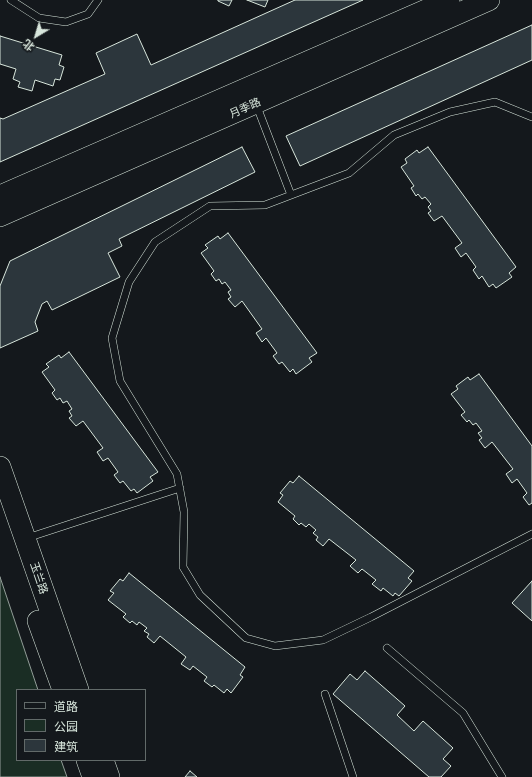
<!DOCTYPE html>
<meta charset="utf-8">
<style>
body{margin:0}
#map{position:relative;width:532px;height:777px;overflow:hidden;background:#14181c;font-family:"Exo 2","Noto Sans SC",sans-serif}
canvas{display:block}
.legend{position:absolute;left:16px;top:689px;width:130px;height:72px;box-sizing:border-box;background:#14181c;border:1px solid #626a69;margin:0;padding:5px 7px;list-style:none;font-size:12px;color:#d8e6dc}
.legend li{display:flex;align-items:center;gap:8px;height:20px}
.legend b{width:20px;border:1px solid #626a69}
.north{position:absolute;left:16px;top:16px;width:40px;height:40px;-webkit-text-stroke:3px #14181c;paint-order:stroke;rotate:218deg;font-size:11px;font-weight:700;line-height:16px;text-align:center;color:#d8e6dc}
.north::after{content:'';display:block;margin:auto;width:14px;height:18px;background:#d8e6dc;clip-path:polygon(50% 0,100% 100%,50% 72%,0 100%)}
</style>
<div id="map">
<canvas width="532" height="777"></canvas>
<ul class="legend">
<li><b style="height:5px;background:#14181c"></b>道路</li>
<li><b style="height:11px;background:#1a2d24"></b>公园</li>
<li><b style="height:11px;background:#2c363c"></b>建筑</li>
</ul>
<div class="north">北</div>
</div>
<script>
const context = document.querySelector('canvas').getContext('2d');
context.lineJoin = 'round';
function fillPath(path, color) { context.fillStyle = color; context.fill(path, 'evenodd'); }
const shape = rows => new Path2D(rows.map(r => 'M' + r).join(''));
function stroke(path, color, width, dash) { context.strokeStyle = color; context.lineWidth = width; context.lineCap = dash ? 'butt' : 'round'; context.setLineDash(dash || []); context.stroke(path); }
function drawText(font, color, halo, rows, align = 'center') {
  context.font = font + ' "Exo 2","Noto Sans SC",sans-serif'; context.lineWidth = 3; context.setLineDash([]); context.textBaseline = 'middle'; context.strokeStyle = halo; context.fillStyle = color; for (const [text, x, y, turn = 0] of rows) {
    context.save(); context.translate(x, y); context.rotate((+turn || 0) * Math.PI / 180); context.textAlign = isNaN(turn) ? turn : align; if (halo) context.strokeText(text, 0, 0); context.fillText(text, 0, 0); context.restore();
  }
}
const green = shape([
 [0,577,38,690,17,690,17,760,61,760,67,777,0,777,0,577]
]);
fillPath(green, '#1a2d24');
stroke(green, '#939e99', 1);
const building = shape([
 [218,0,232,0,229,6,218,1,218,0],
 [247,0,268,0,265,7,247,0],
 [295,0,363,0,0,162,0,118,3,119,105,74,96,53,137,34,151,65,295,0],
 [532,25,532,60,300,166,286,136,532,25],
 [0,36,62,55,59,65,64,67,60,80,55,79,53,86,35,80,32,91,18,87,20,82,13,79,16,69,0,64,0,36],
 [242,147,255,172,119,239,122,246,108,253,120,277,52,310,47,301,42,304,35,322,38,331,0,348,0,286,10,261,242,147],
 [428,147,516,267,509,273,512,277,496,288,493,284,489,287,482,276,479,279,473,270,476,267,466,253,461,257,455,248,462,243,442,216,434,221,428,213,431,211,428,207,431,204,425,197,422,199,418,194,416,196,411,188,414,186,401,167,407,163,405,159,417,150,419,153,428,147],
 [228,233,317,353,309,358,312,362,296,374,293,369,290,372,282,362,279,364,273,356,277,353,266,338,262,342,256,333,262,329,242,301,235,307,228,299,231,297,228,292,231,290,225,282,222,284,219,279,216,281,211,274,214,271,201,253,208,248,205,245,218,236,220,239,228,233],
 [69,352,158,472,150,477,153,481,137,493,134,489,131,491,123,481,120,483,114,475,118,472,108,458,103,461,97,452,103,448,83,421,76,426,69,418,72,416,69,411,72,409,67,401,63,403,60,398,57,400,52,393,55,390,42,372,49,367,46,364,59,355,61,358,69,352],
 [479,374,532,446,532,503,529,505,523,497,527,493,517,479,512,483,506,474,513,469,492,442,485,448,479,440,482,438,478,433,482,431,476,423,473,425,469,420,467,422,461,415,465,412,451,394,458,389,456,386,468,377,470,380,479,374],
 [299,476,414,571,408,578,412,581,399,596,395,593,393,596,383,588,381,591,372,584,376,580,362,569,358,573,350,566,356,560,329,539,323,546,316,540,318,537,313,533,316,530,309,524,306,527,301,523,299,525,293,519,295,516,278,502,283,495,280,493,290,481,293,483,299,476],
 [129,573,245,667,240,675,243,677,231,693,227,689,224,693,214,685,212,687,204,681,207,677,193,666,190,670,181,664,186,657,160,636,154,643,147,637,149,634,144,631,147,628,139,622,137,625,132,621,130,623,123,617,126,614,108,600,114,593,110,591,120,579,123,581,129,573],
 [532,581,532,621,512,603,532,581],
 [365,671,405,706,397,715,414,731,423,721,453,748,443,759,451,766,441,777,429,777,333,694,350,674,357,680,365,671],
 [190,771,197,777,185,777,190,771]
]);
fillPath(building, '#2c363c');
stroke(building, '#d8e6dc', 1);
const lane = shape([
 [11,0,39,18,66,22,88,14,98,0],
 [256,104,291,195],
 [532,117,495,102,450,112,394,135,349,173,265,205,210,206,155,242,129,282,112,338,120,381,177,474,184,512,183,567,200,595,246,638,275,646,323,640,371,617,532,534],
 [27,538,180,488],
 [387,648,463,713,502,777],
 [325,694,353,777]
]);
const secondary = shape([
 [0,196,449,0],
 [0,216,489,0],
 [0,467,78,690],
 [38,621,63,690],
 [87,760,93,777],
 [103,760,109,777]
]);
stroke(lane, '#d8e6dc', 8);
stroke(secondary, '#d8e6dc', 22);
stroke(lane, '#14181c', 7);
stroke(secondary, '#14181c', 21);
drawText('11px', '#d8e6dc', '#14181c', [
 ["月季路",245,108,-24],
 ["玉兰路",39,578,71]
]);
</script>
